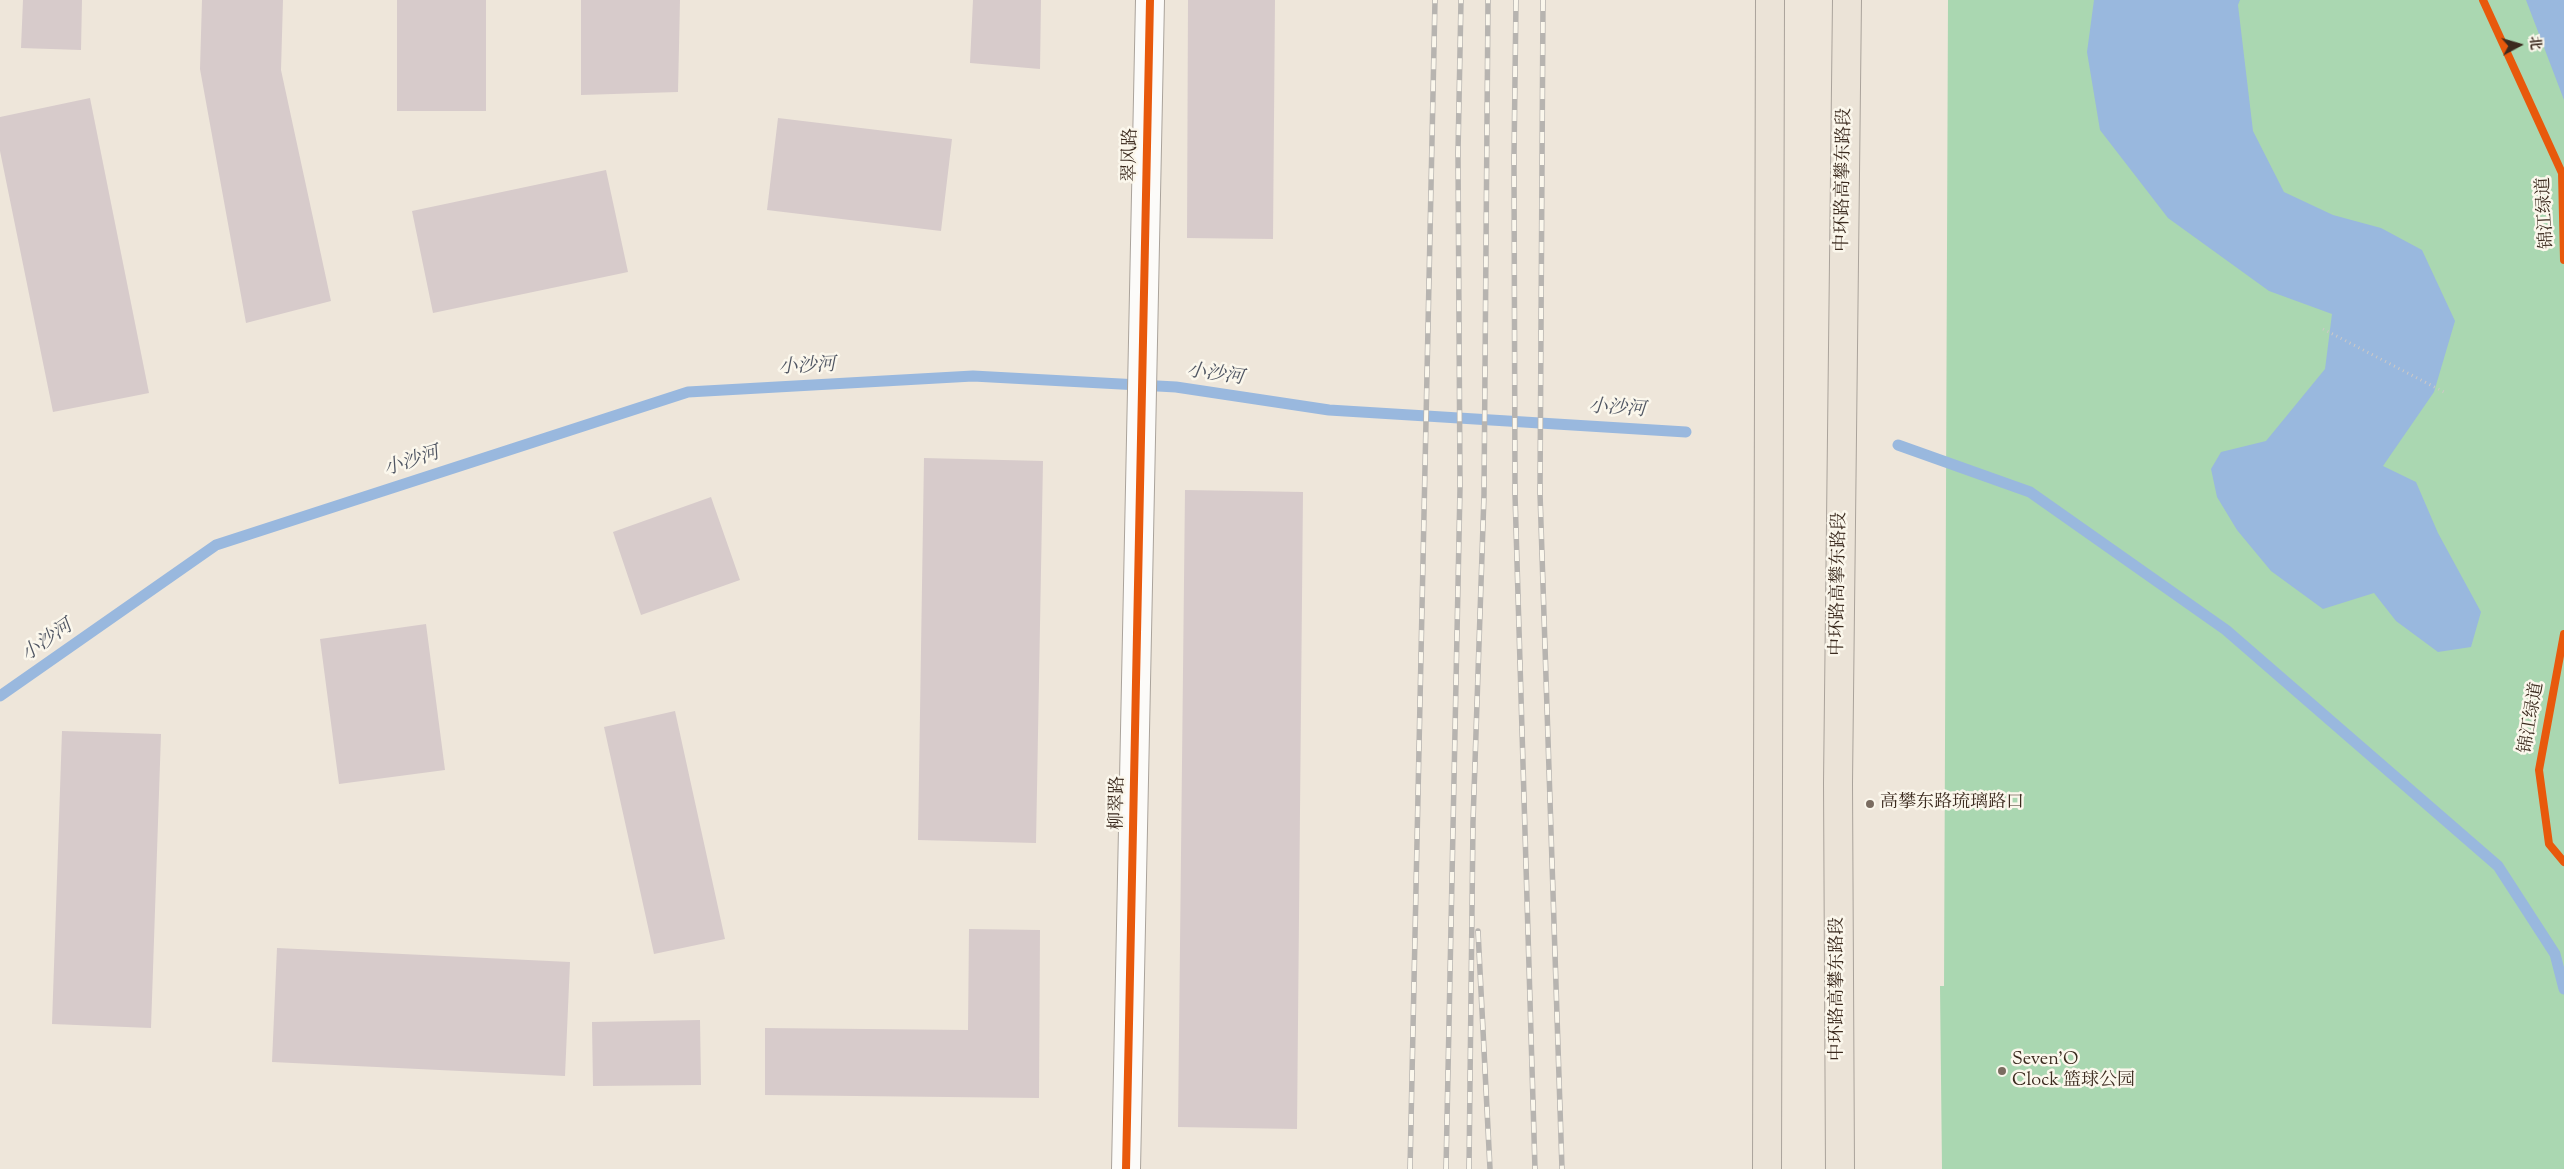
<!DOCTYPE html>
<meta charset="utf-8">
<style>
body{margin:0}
#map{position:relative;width:2564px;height:1169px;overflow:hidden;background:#eee6da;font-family:"Sorts Mill Goudy","Noto Serif SC",serif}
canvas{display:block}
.north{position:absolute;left:2494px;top:20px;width:50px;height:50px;-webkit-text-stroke:4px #fbf7ec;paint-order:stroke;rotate:84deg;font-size:14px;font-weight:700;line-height:20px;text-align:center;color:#3b2a1e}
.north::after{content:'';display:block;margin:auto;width:18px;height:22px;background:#3b2a1e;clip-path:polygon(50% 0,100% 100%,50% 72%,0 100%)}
</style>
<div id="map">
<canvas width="2564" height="1169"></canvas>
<div class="north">北</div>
</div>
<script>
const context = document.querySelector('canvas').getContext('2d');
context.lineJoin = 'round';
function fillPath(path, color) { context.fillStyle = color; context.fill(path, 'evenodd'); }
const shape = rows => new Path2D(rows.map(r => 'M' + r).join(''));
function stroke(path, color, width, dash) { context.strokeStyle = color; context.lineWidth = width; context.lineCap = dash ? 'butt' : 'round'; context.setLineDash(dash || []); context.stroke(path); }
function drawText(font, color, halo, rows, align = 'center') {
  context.font = font + ' "Sorts Mill Goudy","Noto Serif SC",serif'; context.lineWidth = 5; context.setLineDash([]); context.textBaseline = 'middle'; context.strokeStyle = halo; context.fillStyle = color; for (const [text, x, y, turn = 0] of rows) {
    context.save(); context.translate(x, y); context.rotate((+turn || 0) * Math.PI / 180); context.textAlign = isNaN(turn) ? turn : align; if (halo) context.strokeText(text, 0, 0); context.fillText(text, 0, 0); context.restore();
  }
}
fillPath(shape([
 [1948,0,2564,0,2564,1169,1942,1169,1940,986,1944,986]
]), '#aad7b1');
fillPath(shape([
 [2094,0,2240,0,2238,5,2253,131,2284,192,2333,215,2381,228,2422,250,2455,321,2434,392,2383,466,2416,482,2438,533,2481,612,2471,647,2438,652,2396,621,2374,593,2323,609,2271,571,2237,530,2217,497,2211,469,2221,452,2266,441,2325,369,2332,314,2269,291,2168,218,2100,130,2087,52],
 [2526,0,2564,0,2564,100]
]), '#99b8de');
stroke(shape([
 [1898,445,2030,492,2226,630,2498,866,2555,954,2564,989],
 [0,696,216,545,688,392,973,376,1176,387,1329,410,1686,432]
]), '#99b8de', 11);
fillPath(shape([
 [23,0,82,0,81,50,21,48],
 [202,0,283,0,281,70,331,301,246,323,200,69],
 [397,0,486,0,486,111,397,111],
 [581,0,680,0,678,92,581,95],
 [973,0,1041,0,1040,69,970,63],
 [1188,0,1275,0,1273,239,1187,238],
 [90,98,149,393,53,412,0,151,0,117],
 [778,118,952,139,941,231,767,210],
 [606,170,628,272,433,313,412,211],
 [924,458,1043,461,1036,843,918,840],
 [1185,490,1303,492,1297,1129,1178,1127],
 [711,497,740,580,641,615,613,532],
 [426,624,445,770,339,784,320,639],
 [675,711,725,939,654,954,604,727],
 [62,731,161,734,151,1028,52,1024],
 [969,929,1040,930,1039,1098,765,1095,765,1028,968,1030],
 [277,948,570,962,565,1076,272,1062],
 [700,1020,701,1085,593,1086,592,1022]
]), '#d7cbcb');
const minor = shape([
 [1126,1169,1150,0]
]);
const major = shape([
 [1767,1169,1770,0],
 [1840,1169,1838,783,1847,0]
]);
stroke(minor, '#aaa39b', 30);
stroke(major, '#aaa39b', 30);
stroke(shape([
 [2323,329,2444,392]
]), '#cdc9c6', 3, [1, 4]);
stroke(minor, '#fcfbf9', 28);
stroke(major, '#ebe3d7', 28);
const rail = shape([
 [1516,0,1514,158,1515,494,1535,1169],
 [1543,0,1540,493,1562,1169],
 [1478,931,1490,1169],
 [1410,1169,1435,0],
 [1446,1169,1460,488,1458,153,1461,0],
 [1469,1169,1473,822,1484,495,1488,0]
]);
stroke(rail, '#b7b4b0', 5.5);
stroke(rail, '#fbf7ec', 4, [11]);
stroke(shape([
 [2483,0,2562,173,2564,260],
 [2564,634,2539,770,2549,844,2564,862],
 [1126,1169,1150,0]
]), '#e8590c', 8);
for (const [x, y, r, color] of [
 [1870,804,5,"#7a6c60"],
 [2002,1071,5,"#7a6c60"]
]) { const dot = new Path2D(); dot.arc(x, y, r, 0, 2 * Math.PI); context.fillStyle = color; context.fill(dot); stroke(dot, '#fbf7ec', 2); }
drawText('18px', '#3b2a1e', '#fbf7ec', [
 ["翠风路",1132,155,-89],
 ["中环路高攀东路段",1845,180,-89],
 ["锦江绿道",2547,213,-93],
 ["中环路高攀东路段",1840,584,-89],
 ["锦江绿道",2533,718,-80],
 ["柳翠路",1119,803,-89],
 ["中环路高攀东路段",1839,989,-90]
]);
drawText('18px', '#3b2a1e', '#fbf7ec', [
 ["高攀东路琉璃路口",1880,804],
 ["Seven'O",2012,1061],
 ["Clock 篮球公园",2012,1082]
], 'left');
drawText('italic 19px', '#4f5562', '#fbf7ec', [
 ["小沙河",807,368,-3],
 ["小沙河",1215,376,8],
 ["小沙河",1617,410,4],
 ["小沙河",412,463,-18],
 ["小沙河",48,642,-35]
]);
</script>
